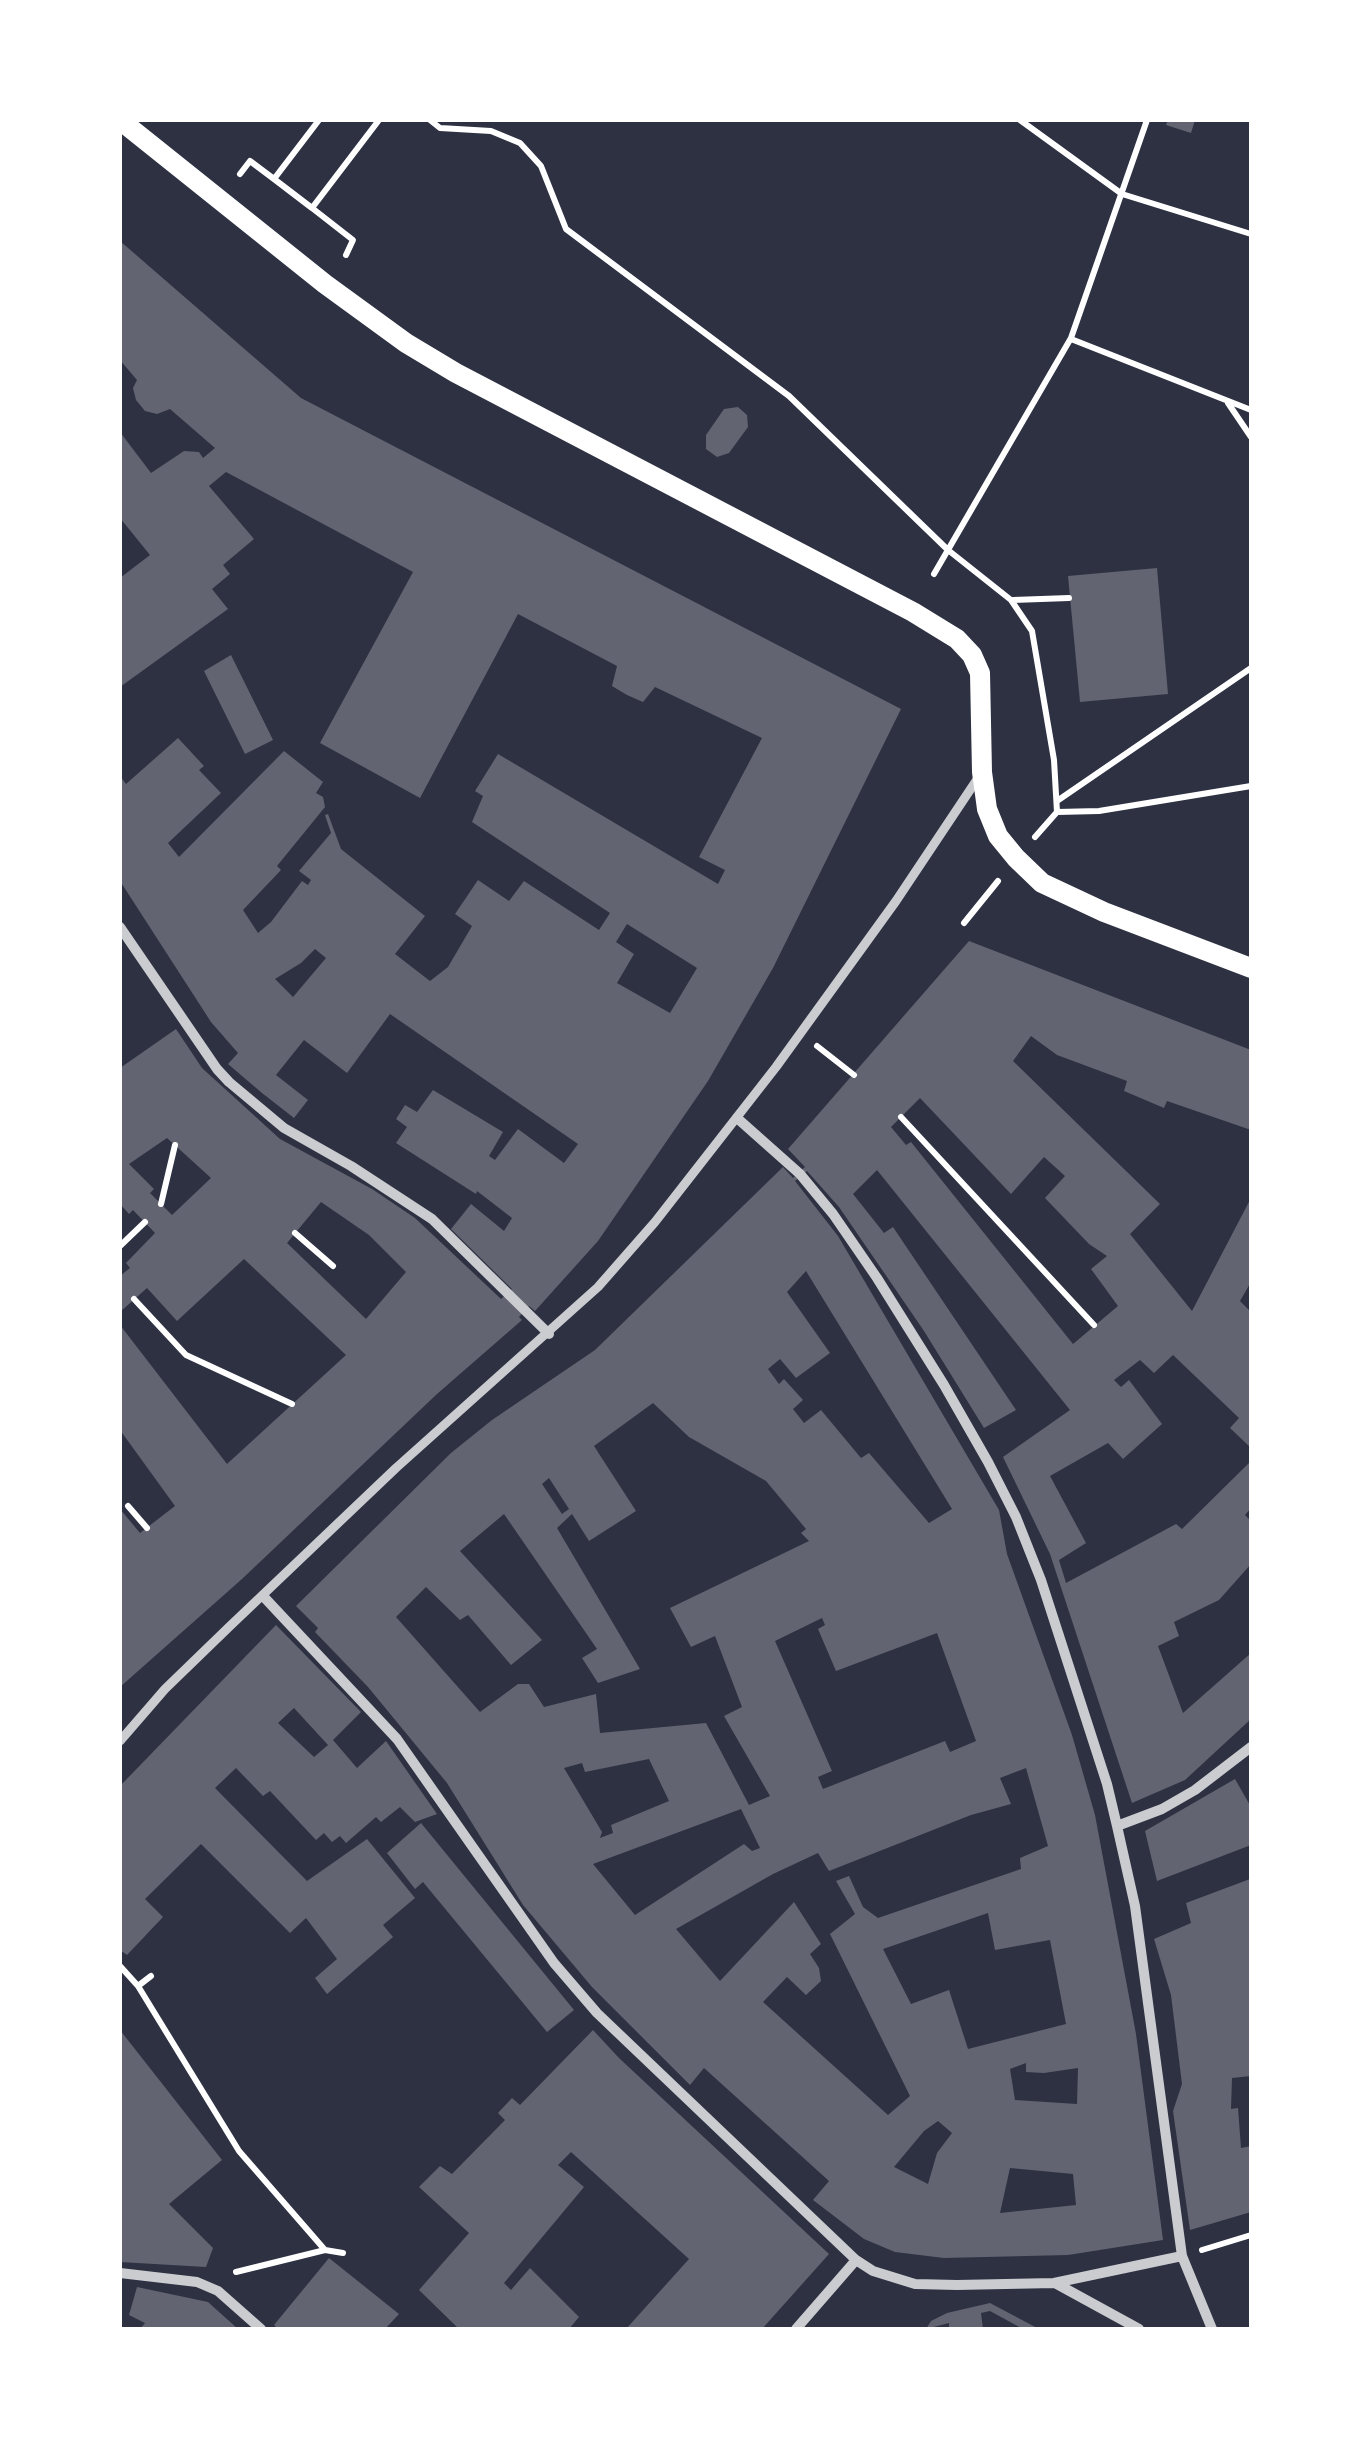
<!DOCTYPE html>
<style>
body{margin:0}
#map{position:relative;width:1371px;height:2449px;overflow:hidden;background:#2d3142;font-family:"Exo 2",sans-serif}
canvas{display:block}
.frame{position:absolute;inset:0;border:122px solid #fff;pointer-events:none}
</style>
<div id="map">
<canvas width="1371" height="2449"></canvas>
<div class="frame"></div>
</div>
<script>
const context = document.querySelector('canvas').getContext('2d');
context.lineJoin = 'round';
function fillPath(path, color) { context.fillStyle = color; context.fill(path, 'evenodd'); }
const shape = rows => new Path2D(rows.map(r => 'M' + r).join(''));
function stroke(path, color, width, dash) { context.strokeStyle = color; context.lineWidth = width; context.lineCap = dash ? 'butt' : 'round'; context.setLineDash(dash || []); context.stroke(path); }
fillPath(shape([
 [1168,120,1195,120,1191,133,1166,125],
 [120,241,301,398,901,709,773,968,708,1081,598,1241,535,1311,529,1306,519,1317,522,1320,437,1394,242,1579,120,1687,120,1509,140,1533,175,1506,120,1430,120,1325,227,1464,346,1355,244,1259,177,1321,147,1288,120,1312,120,1276,130,1268,126,1263,155,1233,133,1210,129,1214,120,1204,120,1068,176,1029,202,1068,280,1139,372,1189,415,1218,501,1299,512,1289,451,1229,471,1204,504,1231,512,1218,477,1191,476,1194,396,1143,407,1127,396,1119,405,1105,417,1112,433,1090,503,1132,489,1156,495,1160,518,1129,564,1163,578,1144,390,1014,347,1073,304,1040,276,1075,308,1100,294,1118,262,1093,228,1064,238,1053,211,1022,120,881,120,776,126,784,178,738,204,766,199,770,221,793,168,843,179,857,284,751,323,782,316,793,323,797,325,807,277,866,281,870,243,910,258,933,271,922,302,881,308,885,311,880,299,871,331,833,325,815,328,814,341,849,425,916,395,954,430,981,448,967,472,926,455,914,478,880,509,901,524,881,599,930,610,913,472,822,483,796,475,791,498,754,718,884,725,870,699,857,762,738,655,687,643,702,627,695,612,686,617,666,518,614,420,798,320,743,413,572,226,472,209,486,254,539,223,565,230,574,212,589,228,609,120,687,120,578,150,555,120,518,120,432,151,473,184,451,199,452,203,458,215,448,170,409,157,414,145,411,136,400,133,388,137,380,120,360],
 [627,924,697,968,670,1013,617,983,634,954,616,942],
 [315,949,326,958,293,997,275,979,301,963],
 [167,1138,211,1178,172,1215,150,1193,154,1189,129,1164],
 [321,1202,369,1235,406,1272,366,1319,287,1243],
 [738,407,747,415,748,427,729,453,717,457,706,449,706,435,724,409],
 [1157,568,1168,694,1080,702,1068,576],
 [231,655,273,740,245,754,204,671],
 [969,941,1251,1050,1251,1130,1167,1101,1164,1108,1124,1091,1127,1081,1057,1055,1031,1036,1013,1061,1160,1204,1130,1234,1192,1311,1251,1198,1251,1282,1240,1301,1251,1312,1251,1448,1230,1428,1239,1418,1173,1355,1154,1373,1140,1360,1114,1380,1121,1387,1129,1380,1162,1424,1123,1459,1108,1443,1050,1476,1086,1543,1059,1560,1066,1583,1176,1524,1182,1529,1249,1463,1251,1465,1251,1508,1245,1515,1251,1521,1251,1564,1219,1600,1174,1622,1179,1636,1158,1646,1183,1713,1251,1653,1251,1719,1185,1780,1132,1803,1050,1554,1003,1457,1070,1410,877,1170,853,1194,884,1233,893,1227,1016,1410,984,1428,924,1331,839,1207,807,1171,795,1181,838,1236,999,1510,1007,1554,1072,1735,1095,1815,1136,2034,1163,2240,1068,2255,944,2258,895,2252,864,2239,813,2200,829,2181,704,2068,690,2085,592,1987,523,1905,447,1783,368,1687,315,1632,318,1628,296,1606,451,1453,492,1420,595,1350,783,1167,793,1178,805,1167,788,1149],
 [920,1098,1011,1194,1044,1157,1065,1176,1045,1198,1089,1244,1107,1256,1091,1269,1118,1306,1073,1344,911,1142,906,1145,891,1127],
 [806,1271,952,1509,929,1523,869,1453,861,1458,821,1410,804,1423,793,1409,803,1400,784,1379,779,1384,768,1369,780,1359,796,1378,830,1353,787,1292],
 [653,1403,689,1437,766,1481,806,1529,801,1533,809,1541,670,1608,691,1647,715,1636,742,1707,724,1716,770,1796,749,1805,706,1723,600,1733,596,1694,544,1707,529,1684,518,1684,480,1712,396,1617,426,1587,460,1620,468,1615,511,1665,542,1640,460,1551,504,1514,597,1649,582,1658,598,1683,640,1669,557,1528,572,1514,589,1541,636,1511,594,1446],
 [549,1478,569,1509,562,1514,542,1484],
 [822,1618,825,1625,818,1629,836,1671,937,1633,976,1741,950,1752,945,1741,823,1789,818,1777,832,1771,775,1641],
 [649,1759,669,1801,611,1825,613,1833,600,1838,602,1832,564,1768,582,1763,585,1772],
 [1026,1768,1048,1846,1020,1858,1021,1869,878,1918,863,1907,849,1876,836,1881,855,1914,830,1934,910,2096,888,2115,763,2002,787,1977,806,1995,821,1981,819,1968,810,1954,821,1944,794,1902,720,1981,676,1929,773,1874,818,1853,829,1871,971,1815,1011,1804,1000,1778],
 [741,1809,760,1848,752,1851,744,1844,635,1915,593,1864],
 [988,1913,995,1950,1050,1940,1066,2024,968,2049,949,1990,911,2004,883,1949],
 [1026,2063,1026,2072,1044,2073,1078,2068,1077,2104,1015,2100,1010,2069],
 [938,2121,952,2133,937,2153,928,2184,894,2167,924,2131],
 [1010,2168,1073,2174,1076,2205,1000,2213],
 [276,1625,361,1712,333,1740,357,1768,386,1741,437,1814,415,1822,400,1807,381,1822,376,1817,346,1843,340,1836,332,1842,324,1833,316,1840,270,1791,263,1796,236,1768,215,1788,307,1881,367,1839,415,1898,383,1925,393,1937,327,1994,315,1978,337,1959,306,1918,290,1933,201,1844,145,1899,163,1917,127,1955,120,1950,120,1786],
 [294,1708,328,1745,314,1757,278,1723],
 [1235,1779,1251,1807,1251,1845,1157,1881,1145,1831],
 [421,1823,574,2010,547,2032,423,1882,415,1889,387,1853],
 [1250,1879,1251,2076,1232,2078,1231,2109,1238,2108,1241,2148,1251,2146,1251,2212,1190,2230,1173,2111,1182,2084,1171,1995,1154,1939,1191,1923,1186,1903],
 [120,2030,222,2160,169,2204,213,2248,206,2267,120,2262],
 [593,2030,619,2058,829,2254,762,2329,626,2329,689,2259,571,2152,558,2165,584,2187,504,2283,511,2290,530,2268,579,2317,569,2329,459,2329,419,2290,469,2233,419,2187,440,2166,452,2174,505,2120,498,2113,512,2098,520,2105],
 [329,2258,399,2314,385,2329,278,2329,274,2325],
 [137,2287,208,2302,238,2329,140,2329,145,2323,129,2315],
 [990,2303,1039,2329,1023,2329,990,2311,981,2313,983,2329,949,2329,949,2323,926,2329,931,2321,947,2313]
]), '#626471');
stroke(shape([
 [430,120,440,128,491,131,520,143,541,166,566,229,789,396,948,550,1011,600,1032,631,1054,760,1057,812,1035,837],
 [1020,120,1122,194,1251,234],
 [240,174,250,161,274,179,319,120],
 [274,179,312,208],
 [346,255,353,240,312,208,379,120],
 [1071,339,1251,410],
 [1228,403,1251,437],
 [934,574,1071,338,1147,120],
 [1013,600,1069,598],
 [1057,801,1251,668],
 [1057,812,1099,811,1251,786],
 [964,923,998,881],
 [817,1046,854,1075],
 [901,1117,1094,1325],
 [161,1204,175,1145],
 [295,1233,333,1266],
 [120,1246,145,1222],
 [134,1299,186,1355,292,1404],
 [128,1506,147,1528],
 [120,1966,138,1986,151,1976],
 [138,1986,239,2151,325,2250,343,2253],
 [1202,2250,1251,2235],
 [236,2272,325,2250]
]), '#fff', 6);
stroke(shape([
 [120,1741,165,1689,229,1627,396,1468,598,1287,655,1222,776,1067,896,901,978,778]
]), '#caccd0', 9);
stroke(shape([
 [120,927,217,1069,229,1082,284,1128,351,1166,432,1219,549,1334],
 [737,1118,800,1174,833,1214,877,1278,944,1385,988,1462,1016,1517,1041,1580,1107,1784,1117,1826,1135,1906,1182,2256,1212,2329],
 [263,1596,397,1739,554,1963,597,2013,856,2260,873,2271,915,2284,957,2285,1054,2283,1182,2256],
 [1117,1826,1162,1809,1195,1790,1251,1747],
 [120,2273,197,2282,218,2291,261,2329],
 [1055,2283,1139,2329],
 [796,2329,856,2260]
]), '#caccd0', 10);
stroke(shape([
 [120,120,325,284,406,343,456,373,913,612,957,639,972,655,980,673,982,772,987,809,998,836,1016,858,1042,883,1104,912,1251,968]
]), '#fff', 20);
</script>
